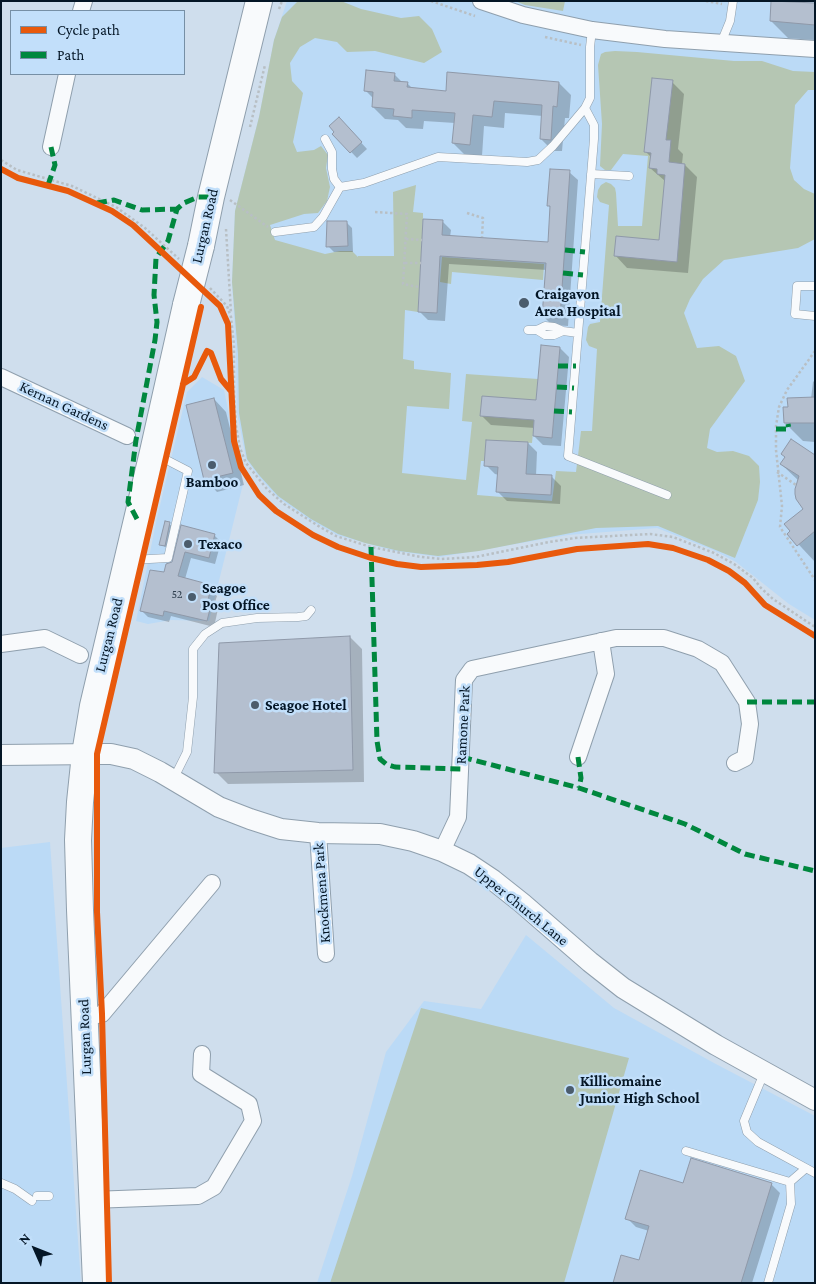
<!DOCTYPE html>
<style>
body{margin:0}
#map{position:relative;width:816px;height:1284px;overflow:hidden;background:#cfdeed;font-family:"Crimson Pro",serif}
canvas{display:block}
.frame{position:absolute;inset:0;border:2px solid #041626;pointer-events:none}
.legend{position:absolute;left:10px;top:10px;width:175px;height:65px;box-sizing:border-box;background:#c2dffa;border:1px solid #768fa5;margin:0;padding:6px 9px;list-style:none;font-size:15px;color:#041626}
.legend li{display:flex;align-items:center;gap:10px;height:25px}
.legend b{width:25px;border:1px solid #768fa5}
.north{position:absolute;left:10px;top:1224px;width:50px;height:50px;-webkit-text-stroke:4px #c2dffa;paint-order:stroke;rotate:314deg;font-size:14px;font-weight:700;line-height:20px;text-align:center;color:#041626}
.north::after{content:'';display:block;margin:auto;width:18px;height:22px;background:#041626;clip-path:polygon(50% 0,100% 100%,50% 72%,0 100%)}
</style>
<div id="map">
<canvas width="816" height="1284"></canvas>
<div class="frame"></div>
<ul class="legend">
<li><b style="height:6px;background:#e8590c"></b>Cycle path</li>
<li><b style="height:6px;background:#00873e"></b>Path</li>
</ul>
<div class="north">N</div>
</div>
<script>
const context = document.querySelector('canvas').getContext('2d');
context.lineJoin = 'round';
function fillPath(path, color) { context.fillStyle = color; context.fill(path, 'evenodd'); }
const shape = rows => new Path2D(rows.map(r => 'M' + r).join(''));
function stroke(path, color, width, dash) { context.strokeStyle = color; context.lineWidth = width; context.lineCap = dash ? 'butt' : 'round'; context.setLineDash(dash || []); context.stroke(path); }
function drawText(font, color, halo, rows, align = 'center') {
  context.font = font + ' "Crimson Pro",serif'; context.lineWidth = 5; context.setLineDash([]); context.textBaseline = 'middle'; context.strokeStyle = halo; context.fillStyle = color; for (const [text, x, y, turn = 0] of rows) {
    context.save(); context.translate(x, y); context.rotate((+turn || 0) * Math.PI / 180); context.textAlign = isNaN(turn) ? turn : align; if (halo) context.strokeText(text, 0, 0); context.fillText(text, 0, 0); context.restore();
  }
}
fillPath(shape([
 [287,1,815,1,815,620,789,604,736,562,713,550,657,528,568,535,440,557,394,551,337,535,310,520,277,497,258,476,246,459,237,412,236,353,232,282,235,211,259,117,274,40],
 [202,377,224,390,243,484,209,621,171,620,148,624,136,621,157,518,187,392],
 [50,842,81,1283,1,1283,1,848],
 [526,935,614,1008,714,1063,815,1116,815,1283,317,1283,352,1176,386,1052,424,1001,481,1009]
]), '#bbdaf6');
fillPath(shape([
 [298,1,341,1,361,9,401,18,419,16,432,29,442,52,424,63,375,51,347,52,337,42,315,38,300,47,290,63,292,81,303,93,293,142,297,152,314,150,321,146,328,155,326,168,330,187,327,201,318,213,304,214,270,225,275,240,325,254,340,251,352,251,358,257,358,256,394,256,393,192,416,185,413,212,423,213,423,219,418,312,405,310,403,359,414,361,414,369,451,373,449,409,407,406,402,473,466,480,472,422,462,421,466,374,538,379,532,443,486,440,485,461,481,461,477,495,552,501,556,471,576,472,581,431,592,431,597,349,589,346,586,340,588,327,590,324,600,322,609,205,600,202,597,197,598,190,601,185,606,182,611,184,615,188,616,193,618,226,642,226,648,156,623,154,611,170,605,170,600,166,602,124,598,65,601,54,605,52,615,51,637,52,734,61,762,61,793,71,815,72,815,90,808,90,795,105,790,168,794,180,804,189,815,194,815,239,798,248,724,260,703,279,690,299,684,313,697,348,719,346,736,356,745,381,710,429,707,448,717,452,733,451,749,456,759,466,760,482,758,500,735,558,658,526,596,528,479,551,438,556,399,551,365,543,338,534,311,519,278,496,259,475,247,459,239,413,238,354,232,282,235,211,259,117,274,40,282,17],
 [515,1,565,1,563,11,525,5],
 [442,257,544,264,543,280,452,272,451,284,440,282],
 [421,1008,629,1058,564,1283,330,1283]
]), '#b5c6b3');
fillPath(shape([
 [815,5,815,40,788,38,771,21],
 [394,74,403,83,407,83,413,89,447,92,559,83,571,95,569,118,565,118,562,151,553,151,541,139,543,116,505,113,504,128,484,126,482,156,465,155,453,143,455,123,424,121,423,129,406,128,398,120,385,119,373,107,374,99,365,90],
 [672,82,684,94,678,149,683,154,682,164,685,165,697,177,688,273,627,268,615,255,660,241,665,181,650,168,652,158,645,151],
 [345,125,367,149,357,158,334,134],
 [569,172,578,180,568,326,552,325,543,316,547,270,449,264,445,321,428,320,419,311,442,221,451,230,450,237,549,243,551,208,549,206],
 [346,222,352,228,353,252,334,252,328,246,327,224],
 [560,348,569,357,561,446,543,445,534,436,535,428,491,425,482,416,537,402],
 [815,380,815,442,803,441,785,423,811,399,813,382],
 [214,399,226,412,244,485,217,492,205,479],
 [528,443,537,452,536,476,552,477,561,486,560,504,507,501,498,492,499,475,495,474,486,465],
 [815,457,815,562,789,534,804,509,799,481,781,464],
 [166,522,172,526,167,548,160,544],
 [182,527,214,535,221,542,215,564,191,558,185,579,203,584,217,596,214,605,218,609,214,627,171,616,169,622,148,617,141,610,173,563],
 [350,637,362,649,364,782,228,784,216,772],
 [771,1184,780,1193,752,1283,614,1283,639,1262,649,1231,636,1227,627,1218,684,1185]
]), '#0003');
const building = shape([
 [771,1,815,3,815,25,770,21,771,1],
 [366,70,395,73,394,81,408,82,407,87,446,91,447,72,559,82,557,107,553,106,551,140,540,139,542,105,494,101,492,117,473,115,470,145,452,143,455,113,412,110,412,118,393,116,394,109,372,107,373,92,364,91,366,70],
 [652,78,673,80,666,140,671,140,669,162,685,164,677,262,614,256,616,236,659,240,665,175,657,174,657,169,649,168,651,153,644,152,652,78],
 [339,117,362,142,350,153,332,134,334,132,329,126,339,117],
 [550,169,570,170,560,318,542,317,546,263,440,256,437,313,418,312,423,219,443,220,442,235,548,242,550,206,547,206,550,169],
 [327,221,347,221,348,246,326,247,327,221],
 [541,345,560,347,552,438,533,436,534,420,480,416,482,396,536,400,541,345],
 [815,397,815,423,784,423,783,407,788,407,787,398,815,397],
 [214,398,233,473,204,480,186,405,214,398],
 [791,439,815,455,815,531,797,546,787,534,790,531,784,524,803,509,796,499,795,494,795,489,799,476,780,464,785,457,781,454,791,439],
 [486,440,528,442,526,474,552,475,551,495,496,492,498,467,484,466,486,440],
 [165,521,170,522,165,546,159,545,165,521],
 [181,525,215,534,209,558,185,552,178,576,204,583,204,586,211,588,208,600,212,601,207,621,164,611,163,616,140,611,150,570,164,572,166,564,172,562,181,525],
 [350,636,353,770,214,773,219,643,350,636],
 [691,1158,772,1183,741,1283,613,1283,621,1255,639,1260,649,1226,625,1219,640,1170,683,1183,691,1158]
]);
fillPath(building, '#b4bfcf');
stroke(building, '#8f99a9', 1);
const service = shape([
 [721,43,730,21,733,1],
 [585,108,594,125,594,139,568,456,667,495],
 [591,174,629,176],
 [340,187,364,183,438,157,527,162,538,160,553,146,585,108,590,98,590,47,592,30],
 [275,232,314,227,323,217,340,187,334,179,332,169,332,152,325,139],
 [815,286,797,286,795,314,815,316],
 [528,330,537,330,545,326,554,327,563,331,578,333],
 [537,330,545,335,554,335,563,331],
 [131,560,168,558,188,471,157,455],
 [174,778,187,752,193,697,193,649,205,634,222,623,257,618,298,617,306,616,311,610],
 [764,1073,744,1121,747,1132,758,1142,815,1173],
 [686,1151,790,1182],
 [1,1183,15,1189,32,1201],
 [37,1196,49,1196],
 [768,1283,791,1204,790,1182,805,1169]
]);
const minor = shape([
 [481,1,523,15,592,30,665,39,815,49],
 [81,11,84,1],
 [51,147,67,74],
 [1,377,127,436],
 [1,644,45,638,80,655],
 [578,757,606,674,601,641],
 [318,833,326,954],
 [442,851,458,817,464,680,472,669,616,638,664,638,698,649,722,663,747,702,750,724,745,758,735,763],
 [84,1018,102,1014,212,883],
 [92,1200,198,1196,214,1187,253,1121,249,1104,201,1074,202,1054]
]);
const tertiary = shape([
 [1,755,97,754,111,754,134,759,160,772,219,807,250,819,281,829,318,833,380,834,413,841,442,851,469,864,493,880,522,903,590,962,623,988,716,1045,815,1100]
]);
const primary = shape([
 [201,246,211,197,259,1],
 [96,1283,80,910,78,840,80,802,85,754,93,706,153,452,186,305]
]);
stroke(service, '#8f9fad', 9);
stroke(minor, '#8f9fad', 18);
stroke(tertiary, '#8f9fad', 22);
stroke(primary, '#8f9fad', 28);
stroke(shape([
 [431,1,475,16],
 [706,1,722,4],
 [279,9,282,1],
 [545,37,581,45],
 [250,127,265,65],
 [1,160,17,170,72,186,116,207,145,228,179,259],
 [230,200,268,227],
 [375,212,407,214,403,284,419,287],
 [467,213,483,218,482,237],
 [226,229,231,313],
 [406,239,422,240],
 [405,263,421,263],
 [210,288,227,306,231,317,234,345,234,392,236,426,240,448,246,463,267,489,284,504,320,527,336,536,371,547,421,557,441,559,476,557,549,542,575,538,650,534,673,537,714,553,734,564,753,578,761,588,773,599,815,627],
 [815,351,787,390,779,407,776,426,776,450,782,506,780,527,815,580],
 [777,472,796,485]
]), '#b8bfc4', 2.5, [2.5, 2.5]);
stroke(service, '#f8fafc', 8);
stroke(minor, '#f8fafc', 16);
stroke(tertiary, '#f8fafc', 20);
stroke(primary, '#f8fafc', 26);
const primaryBridge = shape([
 [186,305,201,246]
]);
stroke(primaryBridge, '#8f9fad', 28, []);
stroke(primaryBridge, '#f8fafc', 26);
stroke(shape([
 [48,185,55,165,51,147],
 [97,203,114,200,142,210,177,209],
 [565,250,585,252],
 [563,273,583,275],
 [561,295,581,297],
 [558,366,576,366],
 [557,387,574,388],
 [554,411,572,412],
 [776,429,789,429,788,424],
 [137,519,128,502,136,440,155,340,157,322,154,295,156,258,168,241,177,209,184,203,198,197,211,197],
 [371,547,377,741,380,759,386,764,395,767,461,769],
 [747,702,815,702],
 [462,757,579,788,685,824,745,854,815,871],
 [578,757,581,778,579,788]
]), '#00873e', 5, [10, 5]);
stroke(shape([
 [1,169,18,178,68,191,112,211,133,225,220,306,228,324,234,441,241,467,259,495,276,511,313,535,338,547,371,558,397,564,421,567,477,565,508,562,577,549,648,544,673,548,708,560,729,571,745,583,765,605,815,636],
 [183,384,194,377,207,351,211,353,221,379,231,391],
 [109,1283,102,1014,97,912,97,754,201,307]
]), '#e8590c', 6);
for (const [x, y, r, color] of [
 [524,303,6,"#4b5c6c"],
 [212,465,5,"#4b5c6c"],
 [188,544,5,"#4b5c6c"],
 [192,597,5,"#4b5c6c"],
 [255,705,5,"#4b5c6c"],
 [570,1090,5,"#4b5c6c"]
]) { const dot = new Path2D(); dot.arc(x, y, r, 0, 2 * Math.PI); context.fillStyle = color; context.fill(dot); stroke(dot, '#c2dffa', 2); }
drawText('12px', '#304050', null, [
 ["52",177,594]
]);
drawText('15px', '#041626', '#c2dffa', [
 ["Lurgan Road",205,226,-77],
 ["Kernan Gardens",64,406,25],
 ["Lurgan Road",109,635,-76],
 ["Ramone Park",463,725,-87],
 ["Knockmena Park",322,893,-94],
 ["Upper Church Lane",521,906,39],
 ["Lurgan Road",85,1037,-92]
]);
drawText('bold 15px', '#041626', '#c2dffa', [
 ["Craigavon",535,294],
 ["Area Hospital",535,311],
 ["Bamboo",212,482,"center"],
 ["Texaco",198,544],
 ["Seagoe",202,588],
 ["Post Office",202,605],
 ["Seagoe Hotel",265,705],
 ["Killicomaine",580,1081],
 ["Junior High School",580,1098]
], 'left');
</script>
